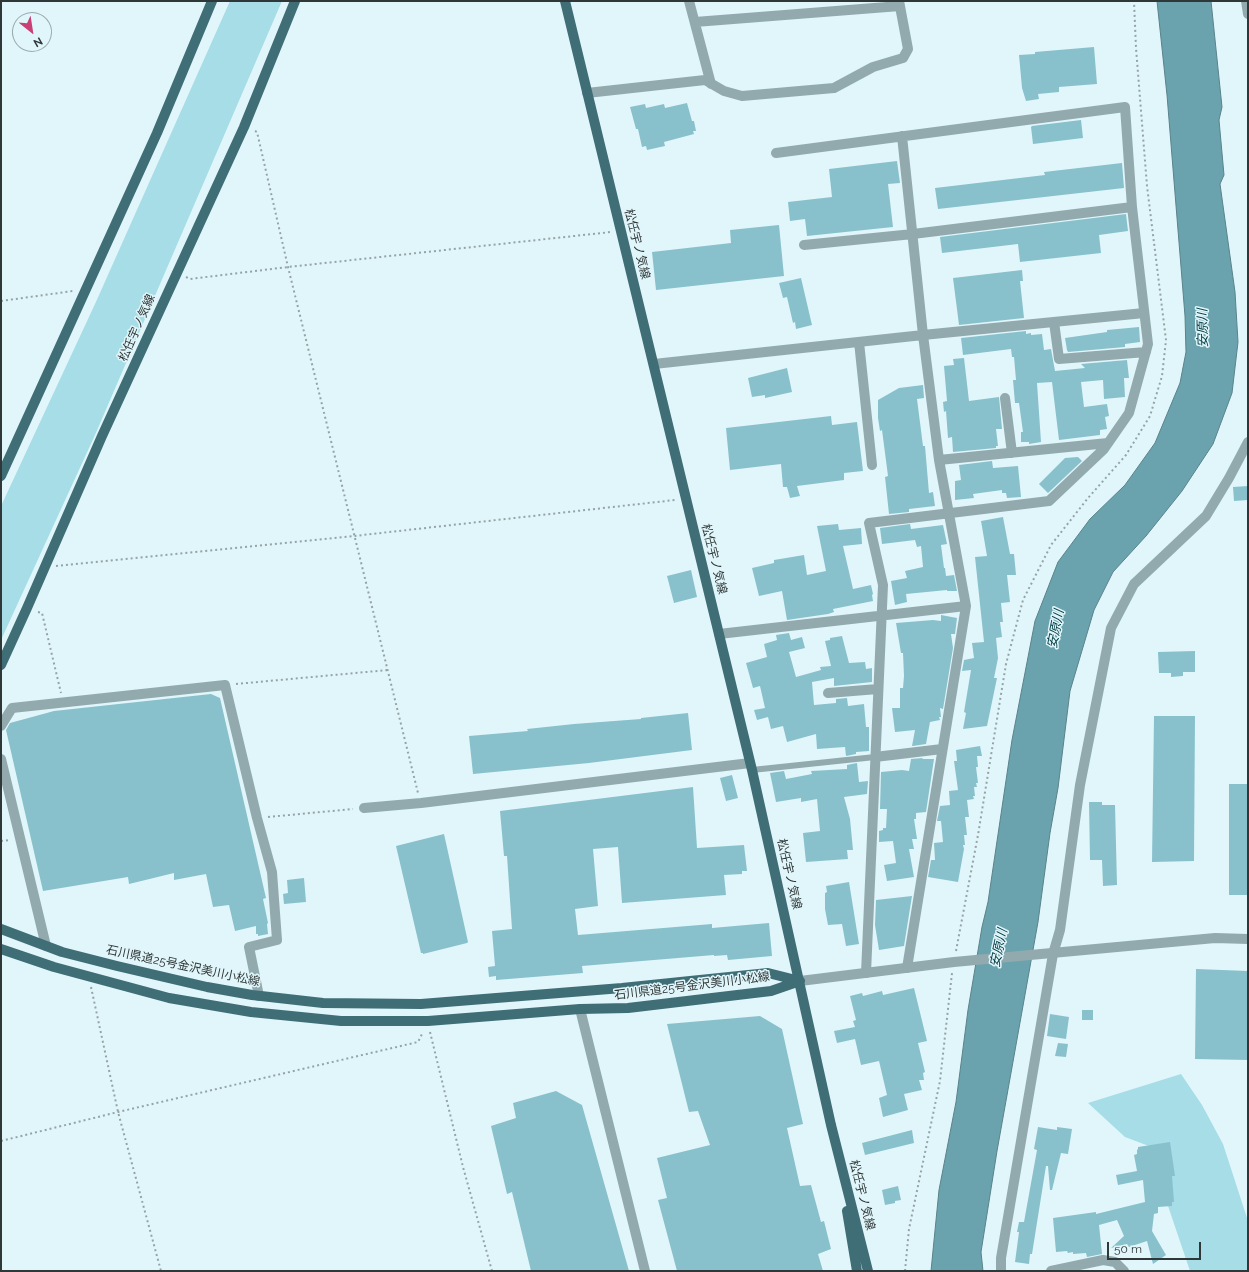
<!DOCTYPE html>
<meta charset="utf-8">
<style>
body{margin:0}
#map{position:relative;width:1249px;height:1272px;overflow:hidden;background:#e1f6fa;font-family:Raleway,sans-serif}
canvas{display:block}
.frame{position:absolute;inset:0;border:2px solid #2f3738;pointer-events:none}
.north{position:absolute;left:12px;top:12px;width:40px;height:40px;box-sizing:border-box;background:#e1f6fa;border:1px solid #9aaaac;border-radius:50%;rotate:150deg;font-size:11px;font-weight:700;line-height:16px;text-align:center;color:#2f3738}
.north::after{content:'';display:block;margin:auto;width:14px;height:18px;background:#ca3f76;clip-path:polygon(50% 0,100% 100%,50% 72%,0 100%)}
.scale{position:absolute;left:1107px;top:1242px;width:94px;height:18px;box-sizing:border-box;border:2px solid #2f3738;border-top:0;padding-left:5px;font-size:12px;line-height:14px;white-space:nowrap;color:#2f3738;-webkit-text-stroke:3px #e1f6fa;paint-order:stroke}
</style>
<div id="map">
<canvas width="1249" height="1272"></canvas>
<div class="frame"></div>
<div class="north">N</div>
<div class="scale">50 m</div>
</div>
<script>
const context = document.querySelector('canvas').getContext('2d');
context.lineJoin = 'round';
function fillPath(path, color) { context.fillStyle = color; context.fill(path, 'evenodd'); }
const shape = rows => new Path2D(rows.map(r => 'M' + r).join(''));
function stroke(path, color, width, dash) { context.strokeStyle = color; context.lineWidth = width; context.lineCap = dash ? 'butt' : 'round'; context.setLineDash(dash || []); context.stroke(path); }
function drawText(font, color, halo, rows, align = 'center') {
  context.font = font + ' Raleway,"Noto Sans JP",sans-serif'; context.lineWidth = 3; context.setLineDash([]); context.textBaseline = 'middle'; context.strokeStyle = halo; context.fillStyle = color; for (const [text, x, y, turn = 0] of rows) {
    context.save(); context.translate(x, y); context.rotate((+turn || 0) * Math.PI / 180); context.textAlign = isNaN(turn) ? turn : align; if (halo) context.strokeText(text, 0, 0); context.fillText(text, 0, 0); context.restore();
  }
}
fillPath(shape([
 [230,1,282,1,95,435,1,640,1,506,95,304],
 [1181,1074,1202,1105,1223,1144,1248,1221,1248,1271,1190,1271,1166,1200,1170,1154,1125,1137,1088,1103]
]), '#a6dde7');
const water = shape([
 [1157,1,1211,1,1222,107,1219,120,1224,175,1220,184,1235,292,1238,342,1232,393,1213,444,1182,491,1146,536,1113,572,1094,610,1070,691,1058,788,1050,833,1038,922,997,1151,981,1252,983,1271,931,1271,939,1190,956,1102,968,1010,982,927,988,902,1012,740,1035,621,1058,562,1090,519,1125,485,1155,443,1180,383,1186,352,1185,316,1167,95,1157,1]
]);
fillPath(water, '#6aa3ae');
stroke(water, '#58838b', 1);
fillPath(shape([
 [1094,47,1097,84,1059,87,1059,92,1038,94,1039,99,1026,101,1022,88,1019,55,1035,54,1035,52],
 [687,103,692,121,694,121,696,131,693,131,694,134,664,142,665,146,647,150,646,146,642,147,638,129,636,129,630,107,645,104,646,108,664,104,665,108],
 [1081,120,1083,138,1033,144,1031,127,1032,126],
 [897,161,900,183,888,184,893,227,807,236,805,219,790,221,788,202,832,197,829,169],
 [1122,163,1124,188,938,209,935,188,1045,175,1044,172],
 [1126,214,1128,231,1099,235,1101,253,1020,262,1018,244,942,253,940,237],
 [779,225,784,276,656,290,652,252,731,243,730,230],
 [1022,270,1023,281,1020,281,1024,318,959,325,953,278],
 [801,278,812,325,796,329,795,322,793,323,787,297,783,298,779,283],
 [1139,327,1140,342,1125,344,1125,347,1068,352,1067,350,1065,338,1107,332,1107,330],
 [1026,331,1026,334,1031,333,1031,335,1042,334,1044,350,1051,349,1055,371,1085,368,1081,364,1127,360,1129,378,1124,378,1125,397,1104,399,1103,380,1081,382,1084,407,1107,404,1109,416,1105,417,1107,429,1100,430,1100,435,1059,440,1052,382,1037,383,1041,442,1029,444,1029,442,1021,442,1021,432,1023,432,1019,403,1015,403,1013,380,1016,380,1014,357,1012,357,1011,349,963,355,961,338],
 [964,358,969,401,999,397,1002,429,996,429,998,446,996,446,996,448,953,452,952,437,948,438,946,411,944,412,943,402,947,401,944,366,954,365,953,359],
 [787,368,792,392,765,398,765,395,752,397,748,378],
 [923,385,924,398,917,399,923,446,925,446,929,493,933,492,935,506,909,509,909,512,889,514,885,477,888,476,882,430,880,431,878,418,878,400,899,388],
 [831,416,832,425,857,422,863,471,844,473,844,480,797,486,800,496,790,498,787,487,783,487,781,464,730,470,726,428],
 [1078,457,1082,461,1048,493,1039,484,1065,458],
 [992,461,993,468,1018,466,1021,497,1007,498,1006,493,1002,493,1002,490,973,494,974,498,955,500,955,481,961,480,959,465],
 [1248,486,1248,500,1234,501,1233,487],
 [1003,517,1010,554,1014,554,1016,575,1007,575,1010,602,1001,603,1003,622,1000,622,1002,637,996,638,998,658,994,678,997,678,987,726,963,729,966,713,964,712,971,670,962,671,964,660,974,658,972,643,984,642,975,557,987,556,981,521],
 [838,524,839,530,861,528,862,544,843,546,853,589,871,585,873,594,872,595,873,601,833,609,834,612,828,614,787,620,782,591,759,596,752,568,774,563,774,560,804,555,807,575,826,571,817,526],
 [910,524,911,529,943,525,947,544,941,545,944,568,945,568,946,576,954,575,957,591,947,591,947,590,906,594,907,602,895,605,891,581,907,578,905,571,923,567,921,546,917,547,915,540,882,544,880,528],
 [691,570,697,597,674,603,667,576],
 [941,615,957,618,955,634,951,634,953,648,943,709,940,708,941,717,939,717,940,720,930,722,926,744,913,746,912,746,915,730,895,732,892,708,900,708,900,688,903,688,904,676,903,653,901,653,896,623,933,620,941,621],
 [789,633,791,640,802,637,805,648,789,652,796,677,821,670,820,667,831,666,825,641,830,640,830,638,842,636,849,663,865,662,866,669,872,668,872,682,834,686,834,678,812,682,814,705,836,703,836,699,847,698,848,706,864,704,866,727,869,727,869,751,856,752,856,754,846,756,845,747,817,749,816,734,787,742,783,726,771,729,768,717,757,720,754,710,765,708,760,686,753,688,746,663,767,657,764,644,777,640,776,635],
 [1195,651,1195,672,1183,672,1183,676,1171,677,1171,673,1159,673,1158,652],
 [211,694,220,698,266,898,263,899,268,923,267,924,268,934,258,936,258,934,256,934,256,926,235,931,229,905,213,907,206,874,174,880,174,873,129,884,128,877,43,891,6,730,10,723,54,711],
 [688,713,692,750,589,763,473,774,469,736,528,731,527,729,574,724,641,719,641,718],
 [1154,716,1195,716,1194,861,1152,862],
 [980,746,982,756,977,756,978,767,976,767,978,783,976,783,977,787,974,787,975,796,973,796,974,799,967,800,969,817,965,817,967,835,964,835,965,845,963,845,964,849,958,882,928,877,931,860,935,860,934,843,943,842,941,821,937,821,940,806,950,805,949,791,958,790,954,761,957,761,956,750],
 [923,758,922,759,934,759,926,812,916,813,916,819,914,819,917,839,912,839,914,849,909,849,914,877,887,881,884,865,896,863,893,841,879,842,879,831,883,830,883,828,886,828,887,809,880,809,881,772,902,770,909,771,911,759],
 [857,763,859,782,868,781,867,794,844,797,850,819,853,850,847,850,848,859,806,862,803,833,820,831,817,799,801,802,801,798,776,802,770,773,784,771,786,779,812,774,811,771,847,769,847,765],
 [732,775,738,798,726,801,720,778],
 [1229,784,1248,784,1248,895,1229,895],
 [693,787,697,848,744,845,747,871,742,871,742,874,724,875,726,895,622,903,618,847,593,849,598,906,575,909,578,935,712,924,712,928,769,923,772,956,728,960,727,955,714,956,714,955,582,966,583,973,496,980,496,976,489,977,488,967,495,966,492,931,512,929,507,856,504,856,500,811],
 [1089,802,1102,802,1102,805,1115,805,1117,885,1103,886,1102,860,1090,860],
 [444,834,468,942,467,943,423,954,423,953,421,953,396,846],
 [304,878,306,902,284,904,283,894,288,893,287,880],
 [849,882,859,944,846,946,842,924,828,925,825,909,825,893,827,892,826,886],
 [912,896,904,946,879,950,875,925,876,900],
 [1196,969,1248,971,1248,1060,1195,1059],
 [914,988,927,1041,918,1043,925,1072,923,1073,924,1080,919,1080,922,1090,904,1094,908,1110,883,1117,879,1098,887,1095,879,1061,861,1065,855,1039,837,1043,834,1031,855,1027,853,1021,856,1020,850,996,862,993,863,996,882,991,883,995],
 [1082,1010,1093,1010,1093,1020,1082,1020],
 [1050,1014,1069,1017,1066,1039,1047,1036],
 [760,1016,782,1029,803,1124,787,1128,800,1186,811,1185,821,1222,824,1221,831,1249,818,1254,823,1271,677,1271,658,1200,667,1198,657,1158,710,1145,698,1111,689,1112,667,1024],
 [1058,1043,1068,1044,1066,1057,1055,1056],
 [556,1091,582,1105,629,1271,531,1271,512,1192,507,1194,491,1126,516,1118,513,1103],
 [1038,1127,1057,1130,1057,1127,1072,1129,1068,1154,1061,1153,1052,1190,1050,1190,1048,1166,1046,1166,1032,1254,1030,1254,1029,1264,1015,1262,1019,1232,1017,1232,1019,1222,1024,1222,1037,1150,1034,1149],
 [912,1130,914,1143,865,1155,862,1143],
 [1170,1142,1175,1176,1172,1176,1174,1202,1172,1202,1172,1206,1158,1207,1158,1213,1154,1214,1152,1231,1166,1255,1153,1264,1147,1241,1129,1247,1127,1244,1111,1248,1124,1236,1117,1220,1099,1225,1102,1254,1087,1257,1086,1253,1073,1254,1073,1252,1068,1253,1067,1251,1056,1252,1053,1218,1096,1212,1096,1214,1145,1202,1143,1180,1118,1185,1116,1175,1137,1171,1134,1155,1137,1154,1137,1150,1138,1149,1138,1147],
 [898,1186,901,1200,895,1201,895,1203,885,1205,882,1190]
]), '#88c1cc');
stroke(shape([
 [255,131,257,132,288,267,418,793],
 [186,277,190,279,288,267,611,232],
 [1,301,73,291],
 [56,566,354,536,675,500],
 [38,612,42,613,61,693],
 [236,684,388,670],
 [268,817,353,809],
 [1,841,10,840],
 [956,951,978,835,1006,664,1023,600,1051,545,1088,498,1126,455,1150,416,1162,376,1166,340,1147,186,1136,48,1134,1],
 [91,987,118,1112,161,1271],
 [430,1032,463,1167,492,1271],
 [1,1141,118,1112,418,1042,423,1032],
 [905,1271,909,1229,940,1081,952,973]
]), '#94a4a6', 2, [2, 3]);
stroke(shape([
 [752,770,875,757]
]), '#92aaae', 6);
stroke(shape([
 [689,1,711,84],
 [1246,1,1248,14],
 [695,22,900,6],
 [587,93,705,80,724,91,742,96,834,88,873,67,903,58,908,49,899,1],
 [902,136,923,335,939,460,966,606,907,968],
 [776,153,1125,107,1132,207,1148,344,1129,413,1104,449,1049,501,869,523,883,585,866,973],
 [804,245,913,234,1132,207],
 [1054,322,1059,359,1146,352],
 [859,342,872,465],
 [654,364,923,335,1144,313],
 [1005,398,1012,453],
 [939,460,1108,443],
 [719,634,966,606],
 [828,693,878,689],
 [1,726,12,708,225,685,257,818,272,872,277,940,249,947,259,996],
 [875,757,942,749],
 [1,759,46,946],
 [364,808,421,803,750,763],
 [580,1009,645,1271],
 [1001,1271,1001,1258,1053,954,1060,930,1080,785,1111,628,1134,584,1206,516,1229,478,1248,442],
 [1051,1271,1103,1260,1115,1262,1124,1271]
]), '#92aaae', 10);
stroke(shape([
 [800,981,954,962,1215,938,1248,939]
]), '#92aaae', 10);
stroke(shape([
 [565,1,752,770,831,1125,868,1271],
 [1,476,157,133,212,1],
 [1,665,27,608,102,436,244,127,295,1],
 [1,929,62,952,117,966,207,987,252,995,323,1003,421,1004,622,988,768,973,800,981],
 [1,949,54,967,169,998,251,1012,341,1021,428,1021,580,1009,628,1008,771,991,800,981],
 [847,1211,857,1271]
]), '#406e77', 10);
drawText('12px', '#2f3738', '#e1f6fa', [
 ["松任宇ノ気線",637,244,76],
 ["松任宇ノ気線",137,328,-66],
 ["松任宇ノ気線",714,559,76],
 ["松任宇ノ気線",789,874,77],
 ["石川県道25号金沢美川小松線",183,966,12],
 ["石川県道25号金沢美川小松線",692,986,-7],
 ["松任宇ノ気線",862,1195,76]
]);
drawText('italic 13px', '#023b43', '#e1f6fa', [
 ["安原川",1203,328,-91],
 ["安原川",1056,629,-79],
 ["安原川",999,948,-78]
]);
</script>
